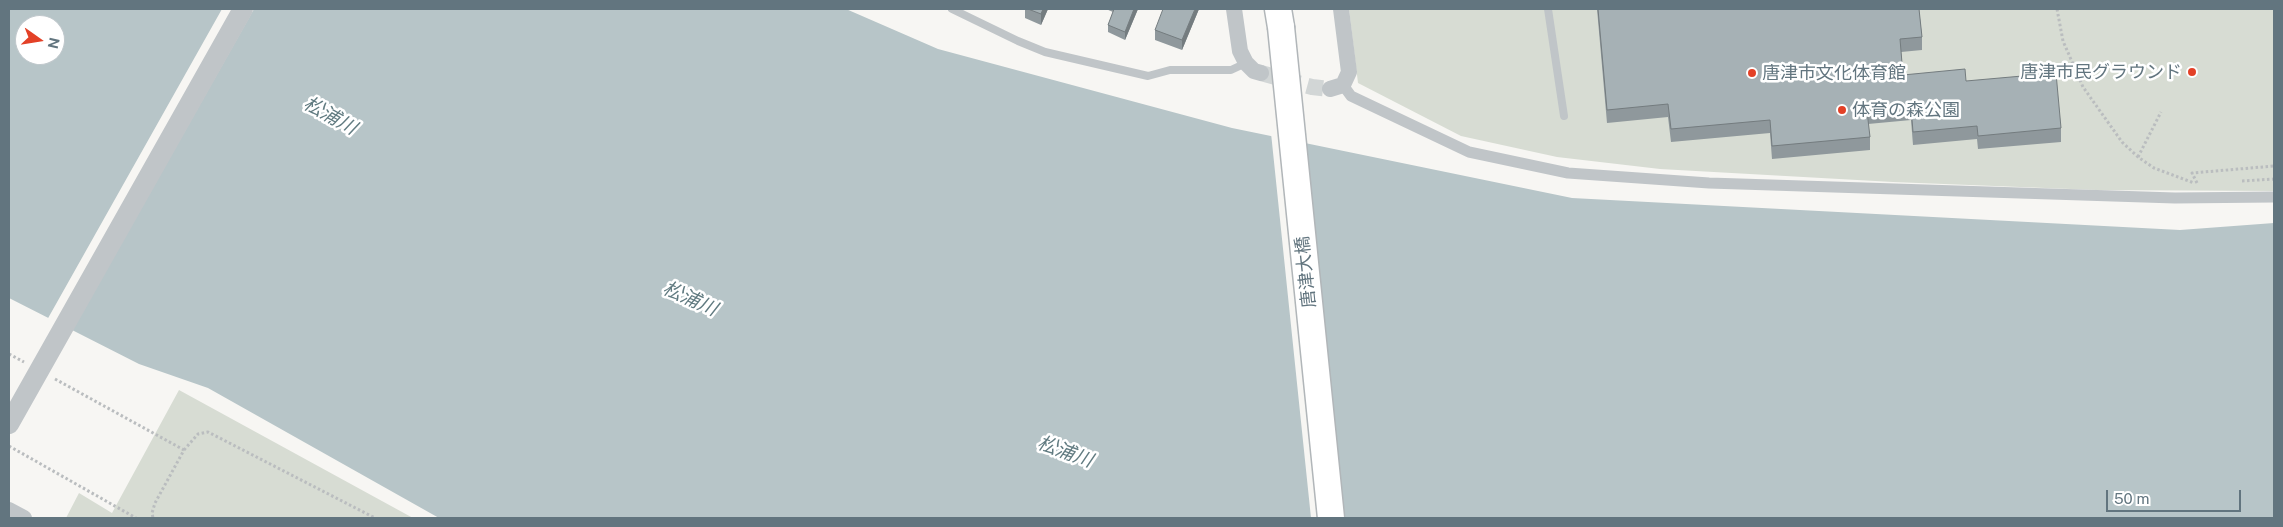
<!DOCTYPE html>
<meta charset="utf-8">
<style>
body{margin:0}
#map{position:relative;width:2283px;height:527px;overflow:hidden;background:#f7f6f3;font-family:"Public Sans",sans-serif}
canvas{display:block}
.frame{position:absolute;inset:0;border:10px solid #62757f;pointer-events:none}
.north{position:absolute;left:15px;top:15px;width:50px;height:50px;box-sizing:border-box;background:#fff;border:1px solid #c0c8cc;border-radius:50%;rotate:103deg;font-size:14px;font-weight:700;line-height:20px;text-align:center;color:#62757f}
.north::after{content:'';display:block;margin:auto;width:18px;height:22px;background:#e34127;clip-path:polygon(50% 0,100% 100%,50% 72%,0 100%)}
.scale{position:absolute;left:2106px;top:490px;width:135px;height:22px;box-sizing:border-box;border:2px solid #62757f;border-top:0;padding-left:6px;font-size:15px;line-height:18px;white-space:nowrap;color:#62757f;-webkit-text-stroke:4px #fff;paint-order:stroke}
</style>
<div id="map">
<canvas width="2283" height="527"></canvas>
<div class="frame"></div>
<div class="north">N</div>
<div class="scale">50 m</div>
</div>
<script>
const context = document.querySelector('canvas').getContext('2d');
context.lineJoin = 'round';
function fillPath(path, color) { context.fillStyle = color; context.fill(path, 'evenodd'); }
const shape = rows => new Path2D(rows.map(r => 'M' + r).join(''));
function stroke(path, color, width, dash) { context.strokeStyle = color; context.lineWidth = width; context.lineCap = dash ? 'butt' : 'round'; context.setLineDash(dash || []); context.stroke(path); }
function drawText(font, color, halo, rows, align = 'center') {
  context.font = font + ' "Public Sans","Noto Sans JP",sans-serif'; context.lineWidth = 5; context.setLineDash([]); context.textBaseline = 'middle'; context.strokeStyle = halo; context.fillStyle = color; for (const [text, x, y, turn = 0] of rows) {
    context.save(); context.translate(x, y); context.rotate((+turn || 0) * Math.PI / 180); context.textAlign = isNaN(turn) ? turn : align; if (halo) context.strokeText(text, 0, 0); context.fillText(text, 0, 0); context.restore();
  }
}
fillPath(shape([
 [1349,9,2274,9,2274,191,2096,190,1893,182,1660,169,1557,157,1461,136,1358,83],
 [179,390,413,518,66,518,79,493,112,513]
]), '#d7dcd3');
fillPath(shape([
 [9,9,846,9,938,49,1232,128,1572,198,2180,230,2274,223,2274,518,439,518,208,388,139,364,9,298],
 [25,25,55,25,55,55,25,55]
]), '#b7c5c8');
fillPath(shape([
 [222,9,254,9,71,332,47,320],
 [1271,133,1305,140,1343,518,1311,518]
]), '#f7f6f3');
stroke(shape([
 [1261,73,1312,87,1330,89]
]), '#d2d6d6', 16, [16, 8]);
const trunk = shape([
 [1278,9,1281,27]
]);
stroke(trunk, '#b1b6b9', 29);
stroke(shape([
 [2057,9,2063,41,2083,87,2122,142,2138,157,2154,168,2194,183],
 [2138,157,2161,112],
 [2242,181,2274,179],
 [2197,183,2192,173,2274,166],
 [9,354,24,362],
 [55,379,184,450,155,503,152,513,153,518],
 [9,446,136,518],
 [184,450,198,434,208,432,375,518]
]), '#babdbf', 3, [2.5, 2.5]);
stroke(shape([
 [952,9,1018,41,1045,52,1148,76,1170,70,1231,70,1246,63],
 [1548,9,1564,116]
]), '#c0c5c8', 8);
stroke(shape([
 [1343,85,1351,96,1469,152,1568,173,1709,183,2175,198,2274,197]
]), '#c0c5c8', 11);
stroke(shape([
 [1234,9,1240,51,1246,63,1254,71,1261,73],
 [1330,89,1343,85,1349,72,1341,9],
 [9,510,24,518]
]), '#c0c5c8', 16);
stroke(trunk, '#fff', 26);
const trunkBridge = shape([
 [1281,27,1331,518]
]);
stroke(trunkBridge, '#b1b6b9', 29, []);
stroke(shape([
 [9,424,243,9]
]), '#c0c5c8', 20);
stroke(trunkBridge, '#fff', 26);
fillPath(shape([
 [1025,9,1048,9,1041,25,1025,18],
 [1106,9,1138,9,1125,40,1108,32,1108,25,1113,12],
 [1199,9,1182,50,1155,40,1155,30],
 [1597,9,1919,9,1922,37,1922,50,1901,52,1903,75,1966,81,2061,128,2061,142,1978,149,1977,139,1913,145,1911,120,1868,124,1870,137,1870,150,1772,159,1770,133,1671,142,1668,117,1607,123]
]), '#8f989c');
fillPath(shape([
 [1043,9,1048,9,1041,25,1041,14],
 [1134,9,1138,9,1125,40,1125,32],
 [1195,9,1199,9,1182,50,1182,40]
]), '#747c7f');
const building = shape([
 [1028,9,1043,9,1041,14,1028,9],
 [1114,9,1134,9,1125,32,1108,25,1114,9],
 [1163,9,1195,9,1182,40,1155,30,1163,9],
 [1598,9,1919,9,1922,37,1900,39,1903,75,1965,69,1966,81,2056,73,2061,128,1978,136,1977,126,1913,132,1911,107,1867,111,1870,137,1772,146,1770,120,1671,129,1668,104,1607,110,1598,9]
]);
fillPath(building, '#a6b1b5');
stroke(building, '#747c7f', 1);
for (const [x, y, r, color] of [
 [2192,72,5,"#e34127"],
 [1752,73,5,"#e34127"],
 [1842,110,5,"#e34127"]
]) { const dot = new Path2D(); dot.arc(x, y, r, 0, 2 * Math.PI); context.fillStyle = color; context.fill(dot); stroke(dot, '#fff', 2); }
drawText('18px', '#62757f', '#fff', [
 ["唐津市民グラウンド",2182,72,"right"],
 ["唐津市文化体育館",1762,73],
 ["体育の森公園",1852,110]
], 'left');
drawText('18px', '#62757f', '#fff', [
 ["唐津大橋",1306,272,-96]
]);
drawText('italic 19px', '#617b81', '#fff', [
 ["松浦川",330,116,29],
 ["松浦川",690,299,24],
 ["松浦川",1065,452,20]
]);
</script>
